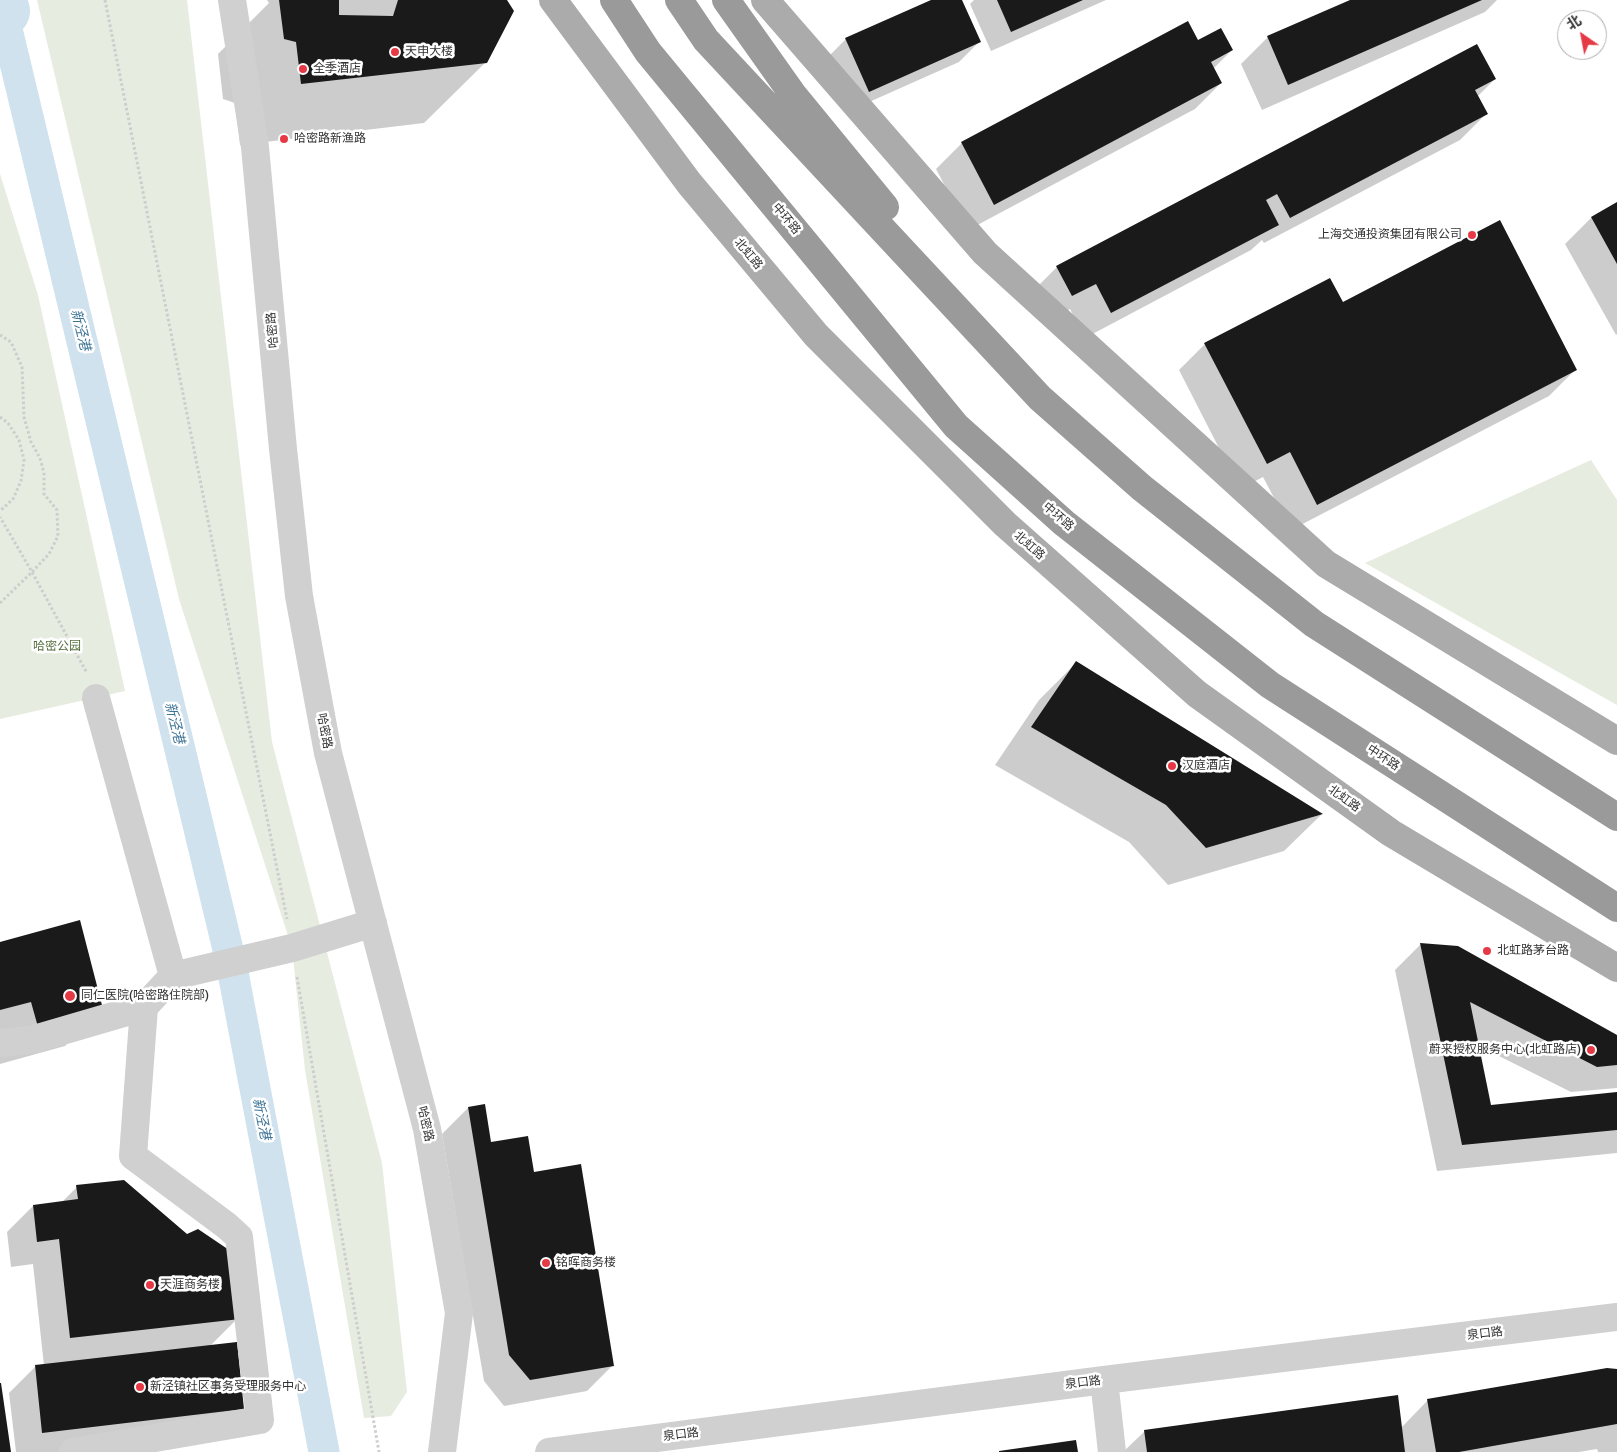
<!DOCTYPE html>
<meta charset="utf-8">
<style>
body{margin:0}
#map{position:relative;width:1617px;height:1452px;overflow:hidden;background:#fff;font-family:Signika,"Noto Sans SC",sans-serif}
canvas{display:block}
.north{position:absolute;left:1557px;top:10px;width:50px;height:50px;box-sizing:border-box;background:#fff;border:1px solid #adadad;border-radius:50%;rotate:327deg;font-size:14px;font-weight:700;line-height:20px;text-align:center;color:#333}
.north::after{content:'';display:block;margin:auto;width:18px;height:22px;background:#e63946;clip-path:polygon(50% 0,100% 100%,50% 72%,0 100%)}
</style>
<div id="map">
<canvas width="1617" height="1452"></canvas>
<div class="north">北</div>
</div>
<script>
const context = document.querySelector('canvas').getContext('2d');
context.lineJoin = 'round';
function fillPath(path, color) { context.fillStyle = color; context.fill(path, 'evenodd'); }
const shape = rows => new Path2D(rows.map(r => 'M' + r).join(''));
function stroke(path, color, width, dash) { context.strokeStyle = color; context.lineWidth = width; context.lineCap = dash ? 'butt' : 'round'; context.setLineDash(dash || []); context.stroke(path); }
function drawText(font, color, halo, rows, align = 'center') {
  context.font = font + ' Signika,"Noto Sans SC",sans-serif'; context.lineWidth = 5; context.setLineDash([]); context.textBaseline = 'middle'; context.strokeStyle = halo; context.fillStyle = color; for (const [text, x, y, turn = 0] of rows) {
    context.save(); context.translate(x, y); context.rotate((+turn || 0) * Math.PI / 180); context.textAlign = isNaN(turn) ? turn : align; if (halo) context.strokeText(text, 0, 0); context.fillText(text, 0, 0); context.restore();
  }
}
fillPath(shape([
 [37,0,187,0,272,742,382,1163,407,1392,391,1416,364,1418,305,1070,292,948,179,599],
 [0,174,38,295,125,691,0,719],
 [1591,460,1617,500,1617,705,1365,563]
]), '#e6ecdf');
fillPath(shape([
 [267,0,505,0,486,62,424,123,240,145,235,103,223,99,218,54,269,3],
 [934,0,960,0,979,42,959,62,849,111,826,59,846,39],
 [974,0,1106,0,991,51,970,4],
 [1353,0,1497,0,1485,12,1262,110,1241,64,1268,37],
 [1198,42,1232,50,1213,69,1221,83,1195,109,968,230,936,169,962,143],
 [1495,79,1477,97,1486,114,1460,140,1264,243,1262,240,1251,250,1085,338,1070,309,1046,322,1031,293,1057,267],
 [1617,203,1617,334,1616,335,1565,244,1591,218],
 [1342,304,1576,369,1549,396,1291,530,1263,477,1240,489,1179,370,1205,344],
 [1076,663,1321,815,1284,851,1168,885,1129,842,995,765,1039,700],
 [0,943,102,1008,65,1046,0,1064],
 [1421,944,1617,1037,1617,1088,1571,1092,1477,1045,1490,1106,1617,1094,1617,1153,1437,1171,1395,970],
 [468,1108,490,1143,533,1173,613,1365,587,1391,504,1406,484,1381,442,1134],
 [77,1187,238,1318,210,1346,243,1409,69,1452,16,1452,9,1393,35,1367,44,1366,33,1264,11,1267,7,1232,33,1206,61,1203],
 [1617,1370,1617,1452,1598,1452,1597,1449,1579,1452,1123,1452,1145,1431,1401,1428,1428,1400]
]), '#0003');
stroke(shape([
 [0,0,231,962,324,1452]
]), '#cfe2ee', 31);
stroke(shape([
 [0,12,3,11]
]), '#cfe2ee', 54);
fillPath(shape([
 [279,0,339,0,339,15,393,16,398,0,507,0,514,11,487,63,301,84,296,42,284,39],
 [931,0,962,0,981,42,869,92,845,38],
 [997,0,1083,0,1011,32],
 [1350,0,1482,0,1288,85,1267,36],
 [1188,21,1198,40,1221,28,1233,50,1211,62,1222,83,994,205,961,142],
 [1477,44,1496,79,1475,90,1488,114,1290,218,1277,194,1266,200,1279,225,1111,313,1096,284,1072,296,1056,266],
 [1617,202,1617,264,1591,217],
 [1500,220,1577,370,1317,505,1290,452,1267,464,1204,343,1330,278,1343,302],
 [1076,661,1323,814,1206,848,1166,805,1031,727],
 [80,920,103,1009,38,1027,31,1002,0,1010,0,942],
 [1420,943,1458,946,1617,1035,1617,1065,1597,1067,1470,1002,1491,1105,1617,1092,1617,1130,1462,1145],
 [485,1104,491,1142,528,1136,534,1172,581,1164,614,1366,530,1380,509,1355,468,1107],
 [124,1180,187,1234,198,1229,232,1252,240,1319,70,1338,59,1239,37,1242,33,1205,78,1199,76,1185],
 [237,1342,244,1409,42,1433,35,1365],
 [1607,1368,1617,1369,1617,1424,1459,1452,1436,1452,1427,1399],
 [0,1383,1,1383,11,1452,0,1452],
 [1398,1395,1405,1452,1147,1452,1144,1430],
 [1076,1440,1078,1452,999,1452,999,1451]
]), '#1a1a1a');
stroke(shape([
 [105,0,287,919],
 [0,335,11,342,22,367,24,417,31,442,40,458,44,473,44,494,57,510,58,536,49,554,32,572,0,517],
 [0,417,8,423,19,440,24,460,21,481,13,499,0,511],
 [0,603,32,572,87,673],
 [297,977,379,1452]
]), '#cdcdcd', 3, [2.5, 2.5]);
stroke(shape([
 [232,0,255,147,283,449,299,596,328,753,427,1129,459,1313,442,1452],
 [96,698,173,976],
 [0,1043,31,1040,144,1007,173,976,292,948,373,923],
 [1104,1380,1112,1452],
 [73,1452,260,1420,239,1237,227,1226,133,1156,144,1007],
 [549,1452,1104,1380,1617,1317]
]), '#d0d0d0', 28);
stroke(shape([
 [553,0,689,183,816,335,1005,524,1197,694,1391,833,1617,968],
 [765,0,985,253,1326,564,1617,741]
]), '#ababab', 28);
stroke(shape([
 [614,0,648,52,956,426,1064,523,1270,685,1617,908],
 [679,0,706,40,1040,398,1142,488,1314,624,1617,817],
 [726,0,794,96,885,207]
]), '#9a9a9a', 28);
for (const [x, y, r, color] of [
 [395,52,5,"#e63946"],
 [303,69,5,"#e63946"],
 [284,139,5,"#e63946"],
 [1472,235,5,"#e63946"],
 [1172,766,5,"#e63946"],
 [1487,951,5,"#e63946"],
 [70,996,6,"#e63946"],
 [1591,1050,5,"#e63946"],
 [546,1263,5,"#e63946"],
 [150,1285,5,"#e63946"],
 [140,1387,5,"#e63946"]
]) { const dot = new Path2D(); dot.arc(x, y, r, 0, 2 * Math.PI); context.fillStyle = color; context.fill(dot); stroke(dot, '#fff', 2); }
drawText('12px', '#333', '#fff', [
 ["天申大楼",405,52],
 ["全季酒店",313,69],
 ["哈密路新渔路",294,139],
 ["上海交通投资集团有限公司",1462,235,"right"],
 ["汉庭酒店",1182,766],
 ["北虹路茅台路",1497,951],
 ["同仁医院(哈密路住院部)",81,996],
 ["蔚来授权服务中心(北虹路店)",1581,1050,"right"],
 ["铭晖商务楼",556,1263],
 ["天涯商务楼",160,1285],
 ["新泾镇社区事务受理服务中心",150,1387]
], 'left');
drawText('12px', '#333', '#fff', [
 ["中环路",786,219,50],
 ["北虹路",748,254,50],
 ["哈密路",273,330,-95],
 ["中环路",1058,517,41],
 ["北虹路",1029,546,41],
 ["哈密路",324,731,79],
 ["中环路",1383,758,33],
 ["北虹路",1344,799,36],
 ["哈密路",425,1124,77],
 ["泉口路",1485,1334,-7],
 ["泉口路",1083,1383,-7],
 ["泉口路",681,1435,-7]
]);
drawText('12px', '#56703f', '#fff', [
 ["哈密公园",57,647]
]);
drawText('italic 14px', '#3f7597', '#fff', [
 ["新泾港",80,330,76],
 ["新泾港",174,723,76],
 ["新泾港",261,1119,79]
]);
</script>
